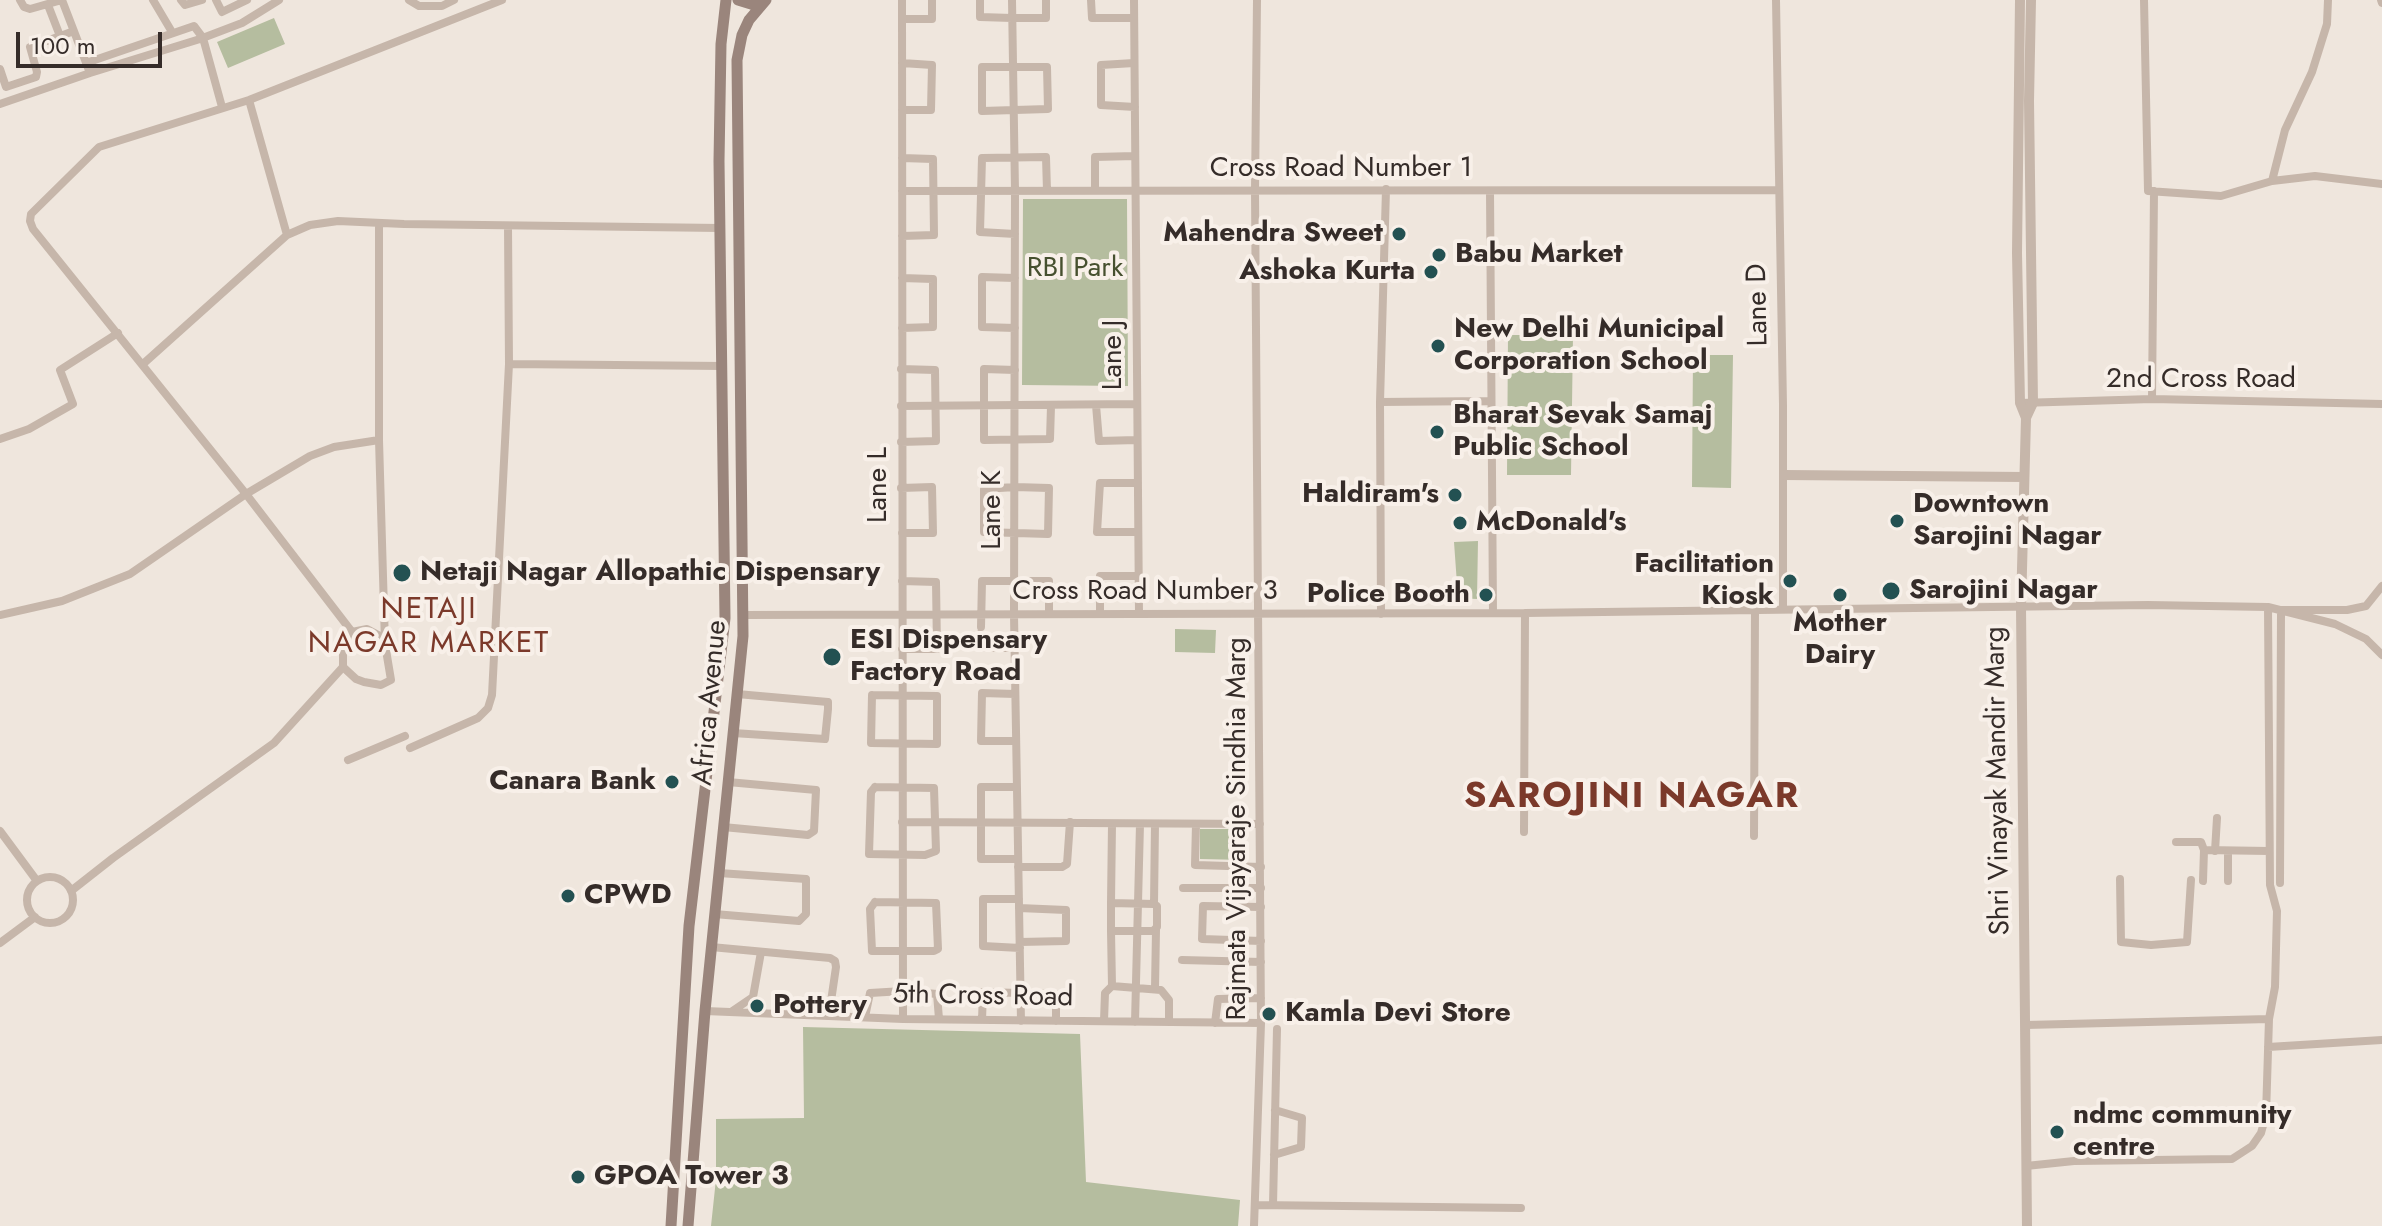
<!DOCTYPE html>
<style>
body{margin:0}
#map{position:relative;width:2382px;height:1226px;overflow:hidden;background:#efe6dd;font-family:Jost,sans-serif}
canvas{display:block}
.scale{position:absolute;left:16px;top:32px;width:146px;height:36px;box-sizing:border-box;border:4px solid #352c29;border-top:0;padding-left:10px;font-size:24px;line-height:28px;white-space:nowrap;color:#352c29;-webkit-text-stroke:6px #f8f0e9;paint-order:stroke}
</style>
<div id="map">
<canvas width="2382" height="1226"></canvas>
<div class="scale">100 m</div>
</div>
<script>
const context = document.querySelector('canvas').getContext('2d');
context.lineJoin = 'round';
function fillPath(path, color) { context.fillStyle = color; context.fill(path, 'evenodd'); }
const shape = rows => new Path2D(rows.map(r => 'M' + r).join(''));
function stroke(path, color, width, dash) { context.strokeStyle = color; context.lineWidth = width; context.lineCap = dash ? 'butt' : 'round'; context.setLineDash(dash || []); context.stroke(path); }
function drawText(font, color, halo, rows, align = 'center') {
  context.font = font + ' Jost,sans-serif'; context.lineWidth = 8; context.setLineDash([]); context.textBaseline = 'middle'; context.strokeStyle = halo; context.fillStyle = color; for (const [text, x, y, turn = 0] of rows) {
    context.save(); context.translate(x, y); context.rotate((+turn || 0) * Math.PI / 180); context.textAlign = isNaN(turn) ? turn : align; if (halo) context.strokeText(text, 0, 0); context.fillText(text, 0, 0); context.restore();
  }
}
fillPath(shape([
 [274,18,285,44,228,68,217,42],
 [1023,199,1127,199,1128,386,1022,385],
 [1508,335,1573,335,1571,475,1507,475],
 [1693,355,1733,355,1731,488,1692,487],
 [1478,541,1477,599,1458,598,1454,542],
 [1175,629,1216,630,1215,653,1175,652],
 [1200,829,1245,829,1244,860,1200,859],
 [803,1027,1080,1034,1086,1182,1240,1200,1238,1226,711,1226,716,1179,716,1119,804,1118]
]), '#b5bd9f');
stroke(shape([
 [20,0,24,7,30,9,62,0],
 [153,0,172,32],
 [181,0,185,5,202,0],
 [216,0,222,12,247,0],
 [409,0,419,6,442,6,454,0],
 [902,0,903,1019],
 [980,0,980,17,1012,18,1046,18,1046,0],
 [1012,0,1015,191,1014,615,1021,1021],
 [1091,0,1092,18,1134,18],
 [1134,0,1139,614],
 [1776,0,1783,405,1783,609],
 [2144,0,2148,191,2221,196,2272,181,2315,176,2382,184],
 [2381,0,2382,3],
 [48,5,60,36],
 [902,19,932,19,932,0],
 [86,63,194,26,203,38,222,107],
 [1134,63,1101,65,1101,105,1135,107],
 [982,67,1047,67,1048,109,982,111,982,67],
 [0,69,6,87,36,77,37,72,30,47,74,31],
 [90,73,200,39,242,23,279,0],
 [249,100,287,235],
 [0,104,90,73,62,0],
 [902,110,931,110,932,65,902,63],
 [2272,181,2285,130,2312,72,2327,24,2328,0],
 [902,191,1779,190],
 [1095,191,1095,157,1135,156],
 [1490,191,1493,613],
 [1015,234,980,232,982,158,1046,157,1047,191],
 [902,236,934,235,933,159,902,158],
 [1015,278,982,277,982,327,1015,328],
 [902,328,933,327,933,279,902,278],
 [143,364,287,235,310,225,338,221,404,224,720,228],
 [509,364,723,366],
 [1015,370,984,369,984,440,1050,439,1051,406],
 [2152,399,2154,191],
 [1380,402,1386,189],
 [2020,403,2152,399,2382,404],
 [1096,405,1099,441,1137,440],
 [901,406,1137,404],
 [0,439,29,429,73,404,60,370,118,333],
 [901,442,936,441,935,370,901,369],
 [1138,483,1100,483,1097,532,1138,532],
 [1015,487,1049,488,1048,534,984,532,984,489,1015,487],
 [901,488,932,487,933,533,902,533],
 [902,581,936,582,937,649,902,649],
 [1100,614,1100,576,1139,576],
 [1381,614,1380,402,1491,401],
 [0,615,62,601,130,574,246,494,310,456,334,447,379,440],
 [743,615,1525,613,2148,605,2268,607,2335,624,2366,639,2382,655],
 [981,627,982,581,1049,581,1049,614],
 [352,632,246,494,33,229,30,221,31,214,99,147,249,100,502,0],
 [980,634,980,648,1015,648],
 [343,667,356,679,364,682,381,685,391,680,385,644,379,440,379,224],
 [1015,694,982,693,981,741,1016,741],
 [872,695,937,696,937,744,871,743,872,695],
 [733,733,825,739,828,709,828,702,737,694],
 [410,748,478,718,488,708,492,695,509,364,508,226],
 [348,760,405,736],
 [875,787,934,788,936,851,925,855,869,854,871,792,875,787],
 [1017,787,981,787,981,859,1018,859],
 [902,822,1260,824],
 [1112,824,1111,903,1154,904,1157,906,1157,927,1153,931,1111,931,1112,986],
 [1196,824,1195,865,1261,867],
 [723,827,808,835,814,831,816,790,728,782],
 [0,831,37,881],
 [1524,832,1525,613],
 [1754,836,1755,609],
 [2176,842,2201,842,2204,850,2269,851],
 [2215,851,2217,818],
 [1018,867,1062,867,1067,864,1070,822],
 '27 900a23 23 0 1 1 46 0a23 23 0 1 1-46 0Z',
 [2120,879,2121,942,2151,945,2187,942,2191,880],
 [2203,881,2204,850],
 [2228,881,2228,851],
 [2280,883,2281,610,2347,610,2366,606,2382,586],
 [1183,888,1261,888],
 [71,891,113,858,274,743,343,667,343,650,352,632,367,629,380,636,385,644],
 [1019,899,983,899,983,946,1020,948],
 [875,902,936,903,938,949,934,951,872,951,870,909,875,902],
 [1154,904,1155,824],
 [1261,907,1203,906,1202,939,1261,941],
 [1019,908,1066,910,1066,941,1020,942],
 [714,914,799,921,806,914,806,879,719,873],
 [1111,931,1111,903],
 [0,943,35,917],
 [711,947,830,958,835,961,836,967,829,1015],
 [1182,960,1261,962],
 [1155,988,1156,930],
 [705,1011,903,1019,1261,1023],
 [731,1012,753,997,761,952],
 [865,1017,870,993,903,991,937,994,939,1019],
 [982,1020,983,992,1056,994,1056,1021],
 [1104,1021,1105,993,1112,986,1161,990,1169,1000,1169,1022],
 [1135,1022,1140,824],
 [1215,1023,1218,999,1261,998],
 [2026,1025,2269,1019],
 [2268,1047,2382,1040],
 [1274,1155,1301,1147,1302,1118,1275,1110],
 [2026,1166,2074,1161,2232,1159,2252,1146,2261,1133,2266,1115,2269,1019,2275,987,2277,911,2270,885,2268,607],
 [1255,1205,1521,1208],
 [1273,1205,1277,1029],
 [1254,1226,1261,1023,1255,191,1257,0]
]), '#c6b6aa', 8);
stroke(shape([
 [2020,0,2017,253,2020,403,2026,418,2021,607,2027,1226],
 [2026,418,2033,403,2029,101,2031,0],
 [1784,475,2024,477]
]), '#c6b6aa', 10);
stroke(shape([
 [738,0,751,4,764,0],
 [671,1226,689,926,725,618,719,161,721,44,726,0],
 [688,1226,705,1011,743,636,737,60,742,35,749,20,766,0]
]), '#9a857c', 11);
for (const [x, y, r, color] of [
 [1399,234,8,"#235152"],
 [1439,255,8,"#235152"],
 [1431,272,8,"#235152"],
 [1438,346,8,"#235152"],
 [1437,432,8,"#235152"],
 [1455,495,8,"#235152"],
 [1897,521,8,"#235152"],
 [1460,523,8,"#235152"],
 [402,573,10,"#235152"],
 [1790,581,8,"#235152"],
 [1891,591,10,"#235152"],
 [1486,595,8,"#235152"],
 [1840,595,8,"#235152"],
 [832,657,10,"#235152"],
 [672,782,8,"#235152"],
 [568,896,8,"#235152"],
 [757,1006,8,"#235152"],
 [1269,1014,8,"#235152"],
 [2057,1132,8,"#235152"],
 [578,1177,8,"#235152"]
]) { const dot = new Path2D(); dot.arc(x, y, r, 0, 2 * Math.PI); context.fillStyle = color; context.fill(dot); stroke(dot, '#f8f0e9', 3); }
drawText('28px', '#352c29', '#f8f0e9', [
 ["Cross Road Number 1",1341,169],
 ["Lane D",1759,305,-91],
 ["Lane J",1114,355,-90],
 ["2nd Cross Road",2201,380],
 ["Lane L",879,485,-90],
 ["Lane K",993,510,-90],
 ["Cross Road Number 3",1145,592],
 ["Africa Avenue",711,703,-85],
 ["Shri Vinayak Mandir Marg",1999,781,-91],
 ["Rajmata Vijayaraje Sindhia Marg",1238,829,-90],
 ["5th Cross Road",983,997,1]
]);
drawText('bold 28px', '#352c29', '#f8f0e9', [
 ["Mahendra Sweet",1383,234,"right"],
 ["Babu Market",1455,255],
 ["Ashoka Kurta",1415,272,"right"],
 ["New Delhi Municipal",1454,330],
 ["Corporation School",1454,362],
 ["Bharat Sevak Samaj",1453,416],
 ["Public School",1453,448],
 ["Haldiram's",1439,495,"right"],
 ["Downtown",1913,505],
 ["Sarojini Nagar",1913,537],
 ["McDonald's",1476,523],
 ["Facilitation",1774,565,"right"],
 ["Kiosk",1774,597,"right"],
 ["Netaji Nagar Allopathic Dispensary",420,573],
 ["Sarojini Nagar",1909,591],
 ["Police Booth",1470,595,"right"],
 ["Mother",1840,624,"center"],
 ["Dairy",1840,656,"center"],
 ["ESI Dispensary",850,641],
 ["Factory Road",850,673],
 ["Canara Bank",656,782,"right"],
 ["CPWD",584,896],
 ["Pottery",773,1006],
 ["Kamla Devi Store",1285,1014],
 ["ndmc community",2073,1116],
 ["centre",2073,1148],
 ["GPOA Tower 3",594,1177]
], 'left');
drawText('28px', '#46502f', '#f8f0e9', [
 ["RBI Park",1075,269]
]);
context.letterSpacing = '2px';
drawText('30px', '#7b392a', '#f8f0e9', [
 ["NETAJI",429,611],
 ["NAGAR MARKET",429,645]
]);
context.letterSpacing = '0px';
context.letterSpacing = '2px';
drawText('bold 36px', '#7b392a', '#f8f0e9', [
 ["SAROJINI NAGAR",1632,798]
]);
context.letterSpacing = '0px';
</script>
